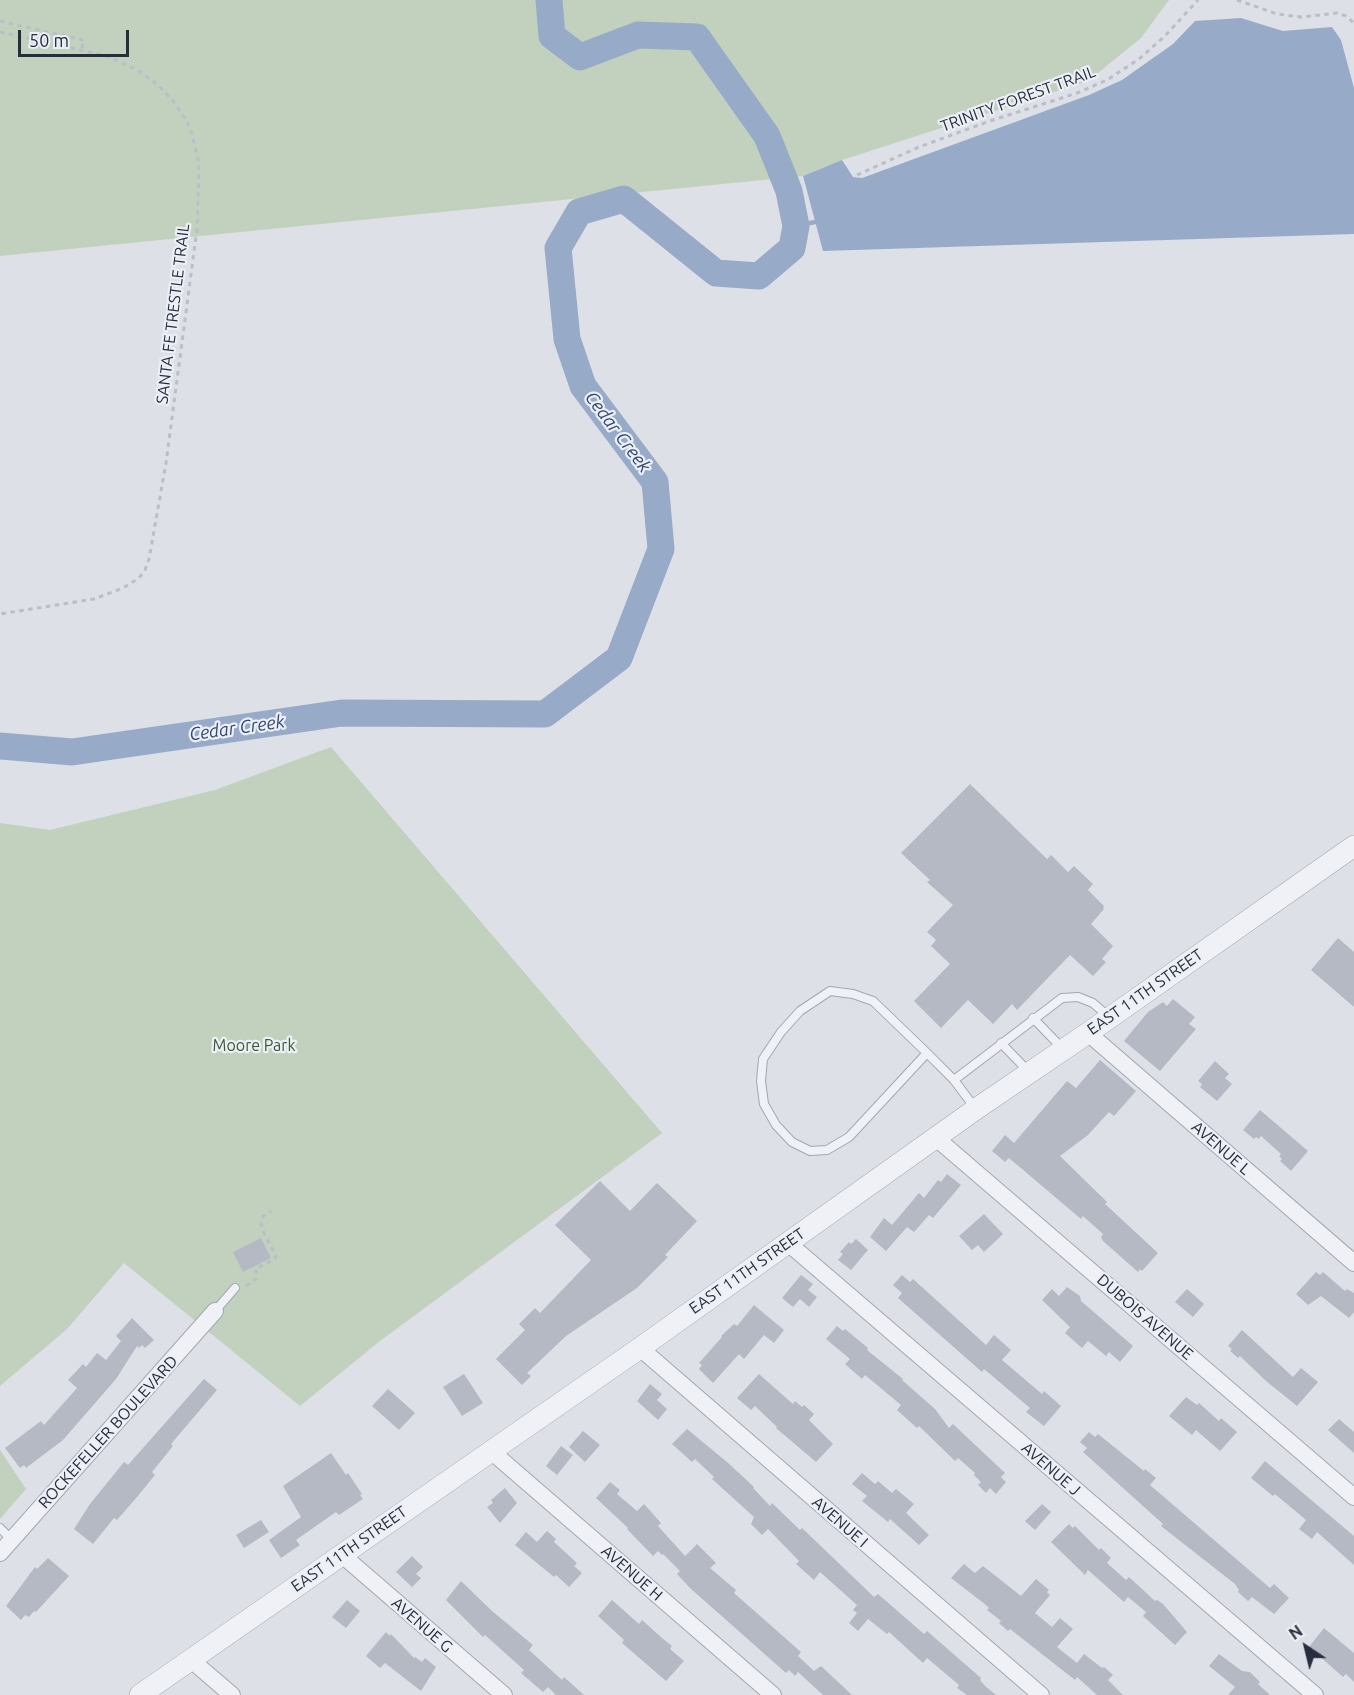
<!DOCTYPE html>
<style>
body{margin:0}
#map{position:relative;width:1354px;height:1695px;overflow:hidden;background:#dde0e7;font-family:Ubuntu,sans-serif}
canvas{display:block}
.north{position:absolute;left:1276px;top:1617px;width:60px;height:60px;-webkit-text-stroke:4px #eceff5;paint-order:stroke;rotate:325deg;font-size:16px;font-weight:700;line-height:24px;text-align:center;color:#262d3e}
.north::after{content:'';display:block;margin:auto;width:21px;height:27px;background:#262d3e;clip-path:polygon(50% 0,100% 100%,50% 72%,0 100%)}
.scale{position:absolute;left:18px;top:30px;width:111px;height:27px;box-sizing:border-box;border:3px solid #262d3e;border-top:0;padding-left:8px;font-size:18px;line-height:21px;white-space:nowrap;color:#262d3e;-webkit-text-stroke:4px #eceff5;paint-order:stroke}
</style>
<div id="map">
<canvas width="1354" height="1695"></canvas>
<div class="north">N</div>
<div class="scale">50 m</div>
</div>
<script>
const context = document.querySelector('canvas').getContext('2d');
context.lineJoin = 'round';
function fillPath(path, color) { context.fillStyle = color; context.fill(path, 'evenodd'); }
const shape = rows => new Path2D(rows.map(r => 'M' + r).join(''));
function stroke(path, color, width, dash) { context.strokeStyle = color; context.lineWidth = width; context.lineCap = dash ? 'butt' : 'round'; context.setLineDash(dash || []); context.stroke(path); }
function drawText(font, color, halo, rows, align = 'center') {
  context.font = font + ' Ubuntu,sans-serif'; context.lineWidth = 4.5; context.setLineDash([]); context.textBaseline = 'middle'; context.strokeStyle = halo; context.fillStyle = color; for (const [text, x, y, turn = 0] of rows) {
    context.save(); context.translate(x, y); context.rotate((+turn || 0) * Math.PI / 180); context.textAlign = isNaN(turn) ? turn : align; if (halo) context.strokeText(text, 0, 0); context.fillText(text, 0, 0); context.restore();
  }
}
fillPath(shape([
 [0,0,1169,0,1141,38,1088,81,842,160,803,176,0,256],
 [331,747,662,1133,380,1341,300,1406,124,1263,67,1329,0,1386,0,823,50,830,215,790],
 [0,1450,26,1489,0,1519]
]), '#c1d1be');
fillPath(shape([
 [1241,18,1283,31,1332,27,1341,40,1354,88,1354,234,823,251,803,176,842,160,853,177,862,178,1089,95,1122,80,1173,44,1195,21]
]), '#97abc9');
stroke(shape([
 [796,226,820,221]
]), '#97abc9', 4.5);
stroke(shape([
 [0,746,72,752,342,713,545,714,619,658,661,549,655,482,583,386,567,339,558,248,579,212,624,199,716,273,759,276,792,248,796,226,789,191,767,136,697,37,638,35,580,57,552,36,549,0]
]), '#97abc9', 27);
fillPath(shape([
 [970,784,1047,859,1051,855,1068,872,1074,866,1093,884,1088,890,1104,906,1103,908,1104,909,1091,924,1113,946,1102,959,1106,962,1093,976,1070,955,1017,1010,1012,1004,993,1024,968,1000,941,1028,914,1001,950,964,931,946,936,940,927,932,953,905,927,882,930,880,901,853],
 [1338,938,1354,952,1354,1007,1311,970],
 [1173,999,1195,1017,1189,1024,1196,1029,1160,1071,1124,1041,1148,1012,1163,1002,1167,1006],
 [1100,1060,1136,1091,1114,1116,1109,1112,1088,1135,1060,1156,1107,1202,1105,1204,1158,1253,1142,1271,1140,1269,1138,1272,1103,1241,1101,1237,1103,1234,1083,1216,1081,1219,1009,1158,1005,1162,992,1151,1005,1135,1014,1143,1067,1081,1076,1088],
 [1215,1061,1229,1074,1225,1078,1232,1084,1217,1101,1200,1087,1202,1084,1198,1081],
 [1260,1110,1308,1151,1291,1171,1280,1161,1282,1159,1279,1156,1281,1154,1261,1136,1259,1139,1256,1137,1254,1139,1243,1130],
 [947,1174,961,1185,933,1218,929,1215,914,1232,907,1227,886,1251,870,1237,884,1218,892,1225,919,1193,924,1198,938,1180,941,1182],
 [600,1181,630,1211,657,1183,697,1221,665,1255,668,1257,637,1288,566,1336,527,1373,531,1376,522,1385,496,1359,525,1330,519,1324,535,1308,540,1313,591,1260,555,1225],
 [984,1214,1003,1234,984,1252,978,1245,972,1250,959,1236],
 [261,1238,271,1258,243,1272,233,1252],
 [856,1239,868,1250,851,1270,838,1260,843,1254,840,1252,849,1242,851,1244],
 [1316,1272,1320,1275,1323,1272,1345,1291,1347,1289,1354,1293,1354,1312,1349,1318,1321,1296,1308,1305,1296,1294],
 [801,1275,813,1284,808,1290,817,1297,809,1307,800,1299,793,1307,782,1298],
 [902,1275,910,1282,913,1279,986,1345,994,1335,1011,1350,1002,1360,1042,1394,1044,1391,1061,1406,1044,1426,1026,1412,1030,1408,984,1369,982,1372,898,1298,902,1293,893,1285],
 [1067,1287,1080,1296,1081,1301,1133,1346,1120,1362,1109,1352,1106,1356,1088,1341,1082,1348,1065,1333,1070,1327,1042,1300,1052,1289,1059,1296],
 [1187,1289,1204,1304,1193,1317,1175,1302],
 [754,1305,784,1330,774,1343,764,1335,744,1359,739,1354,713,1383,699,1369,702,1365,699,1363,722,1337,721,1336,734,1324,737,1326],
 [132,1318,154,1340,145,1348,142,1345,139,1348,137,1346,116,1379,63,1440,26,1468,24,1465,20,1468,5,1448,41,1421,44,1425,77,1388,68,1380,83,1364,86,1367,97,1353,106,1360,121,1341,116,1336],
 [837,1326,843,1331,845,1329,868,1348,867,1350,903,1379,902,1380,935,1409,949,1428,953,1424,1005,1473,1001,1477,1006,1482,996,1494,990,1488,986,1493,978,1485,981,1482,974,1475,975,1473,958,1458,955,1461,919,1426,917,1428,897,1410,901,1405,865,1375,862,1379,845,1364,850,1359,826,1339],
 [1242,1330,1293,1377,1301,1368,1318,1382,1297,1406,1266,1381,1240,1356,1238,1358,1230,1351,1232,1349,1228,1346],
 [464,1374,483,1403,462,1416,443,1387],
 [759,1374,793,1404,795,1401,802,1407,804,1405,814,1414,809,1420,833,1444,816,1462,776,1428,777,1427,755,1406,751,1410,737,1398],
 [204,1379,217,1390,171,1444,173,1446,152,1472,155,1475,137,1497,117,1520,114,1518,93,1544,74,1529,90,1504,124,1462,128,1465],
 [650,1384,662,1394,657,1400,667,1409,658,1420,637,1401],
 [388,1389,415,1413,399,1430,372,1406],
 [1186,1397,1197,1405,1199,1403,1219,1421,1221,1418,1237,1432,1220,1451,1196,1430,1192,1435,1169,1416],
 [1339,1419,1354,1432,1354,1453,1328,1430],
 [687,1429,727,1462,754,1487,753,1488,770,1506,772,1503,800,1530,802,1528,874,1597,878,1594,924,1634,927,1631,981,1678,980,1680,985,1686,996,1695,967,1695,957,1688,959,1685,927,1658,923,1663,889,1632,887,1634,868,1619,858,1631,849,1623,857,1613,853,1610,857,1605,820,1572,814,1580,796,1564,799,1561,768,1529,762,1535,751,1524,754,1517,712,1479,714,1477,695,1459,692,1462,672,1444],
 [583,1431,600,1445,585,1462,569,1447],
 [1089,1432,1095,1437,1098,1434,1144,1471,1145,1469,1156,1478,1150,1485,1270,1588,1274,1584,1289,1598,1274,1614,1252,1597,1248,1601,1238,1592,1239,1590,1235,1584,1161,1526,1163,1524,1083,1452,1087,1448,1080,1442],
 [561,1446,573,1455,557,1475,546,1466],
 [331,1453,346,1475,348,1473,362,1494,360,1495,363,1499,339,1515,336,1512,296,1540,300,1545,281,1558,269,1540,301,1517,283,1486],
 [1265,1461,1354,1536,1354,1565,1317,1532,1312,1539,1299,1529,1306,1520,1275,1494,1273,1496,1251,1478],
 [862,1473,875,1484,878,1481,892,1493,896,1489,914,1504,906,1513,929,1535,919,1545,890,1519,888,1522,862,1501,867,1496,852,1484],
 [610,1482,620,1490,617,1494,637,1511,644,1504,661,1523,658,1526,685,1556,697,1544,716,1563,710,1568,736,1590,734,1593,801,1652,798,1656,814,1671,821,1666,852,1695,823,1695,798,1672,795,1676,789,1670,786,1673,690,1588,677,1574,680,1571,663,1554,662,1555,658,1551,653,1556,627,1529,628,1528,596,1498],
 [505,1488,517,1503,500,1523,487,1507,493,1503,491,1500],
 [1042,1504,1051,1512,1035,1530,1025,1521],
 [261,1520,269,1532,244,1548,236,1535],
 [1069,1524,1073,1528,1075,1526,1099,1550,1101,1548,1111,1558,1107,1563,1126,1580,1129,1577,1155,1601,1157,1600,1163,1604,1187,1632,1175,1645,1143,1616,1146,1612,1128,1597,1124,1602,1088,1570,1085,1575,1051,1542],
 [547,1531,556,1539,554,1542,577,1563,574,1566,582,1573,569,1587,556,1575,554,1577,515,1545,526,1532,537,1542],
 [412,1556,423,1567,416,1574,421,1578,412,1587,396,1572],
 [48,1558,69,1576,36,1612,34,1611,29,1617,25,1615,21,1620,6,1606,35,1567,37,1569],
 [964,1564,975,1573,983,1566,1021,1596,1036,1579,1049,1590,1047,1592,1050,1595,1035,1613,1052,1627,1060,1618,1073,1629,1057,1647,1077,1663,1084,1654,1102,1668,1104,1667,1113,1675,1108,1680,1123,1695,1097,1695,1077,1677,1075,1680,1010,1629,1008,1631,999,1623,1001,1621,987,1610,989,1608,986,1605,951,1578],
 [461,1581,492,1611,533,1645,529,1650,562,1680,564,1677,584,1695,556,1695,548,1687,543,1692,521,1673,524,1670,485,1635,483,1637,446,1600],
 [347,1600,360,1611,346,1628,332,1617],
 [612,1600,639,1624,642,1620,662,1638,672,1646,670,1649,684,1661,666,1681,622,1643,624,1640,598,1616],
 [1324,1628,1354,1653,1354,1682,1346,1674,1343,1677,1309,1647],
 [386,1632,390,1636,391,1634,414,1658,415,1657,422,1662,425,1658,436,1667,421,1691,385,1663,380,1668,366,1656],
 [1219,1654,1242,1671,1250,1672,1260,1682,1258,1684,1270,1695,1228,1695,1235,1687,1209,1666]
]), '#b4b9c4');
const service = shape([
 [1033,1018,1062,1048],
 [1001,1043,1029,1072],
 [927,1053,849,1137,827,1150,810,1151,792,1142,776,1125,764,1104,761,1081,763,1059,781,1032,800,1011,830,991,853,994,873,1001,927,1053,954,1080],
 [975,1108,954,1080,1062,998,1078,997,1093,1003,1109,1017],
 [215,1311,235,1288],
 [0,1528,12,1540]
]);
const minor = shape([
 [1088,1033,1354,1263],
 [936,1138,1354,1497],
 [788,1243,1315,1695],
 [640,1348,1041,1695],
 [491,1451,773,1695],
 [0,1553,215,1311],
 [341,1554,504,1695],
 [190,1659,232,1695]
]);
const tertiary = shape([
 [140,1695,640,1348,976,1109,1088,1033,1354,846]
]);
stroke(service, '#a2a7b1', 10);
stroke(minor, '#a2a7b1', 18);
stroke(tertiary, '#a2a7b1', 22);
stroke(shape([
 [1237,0,1277,14,1301,17,1337,13,1346,16,1354,23],
 [0,21,84,40,81,51],
 [0,32,107,56,139,71,157,84,173,101,184,117,191,130,199,164,197,229,166,463,149,559,145,570,139,578,123,588,94,599,0,614],
 [857,175,919,147,990,121,1077,93,1107,80,1139,59,1165,36,1198,0],
 [246,1286,256,1279,257,1273,255,1269,275,1259,276,1256,264,1233,261,1224,263,1216,271,1211]
]), '#bbbec6', 3, [4.5, 4.5]);
stroke(service, '#f0f1f6', 8);
stroke(minor, '#f0f1f6', 16);
stroke(tertiary, '#f0f1f6', 21);
drawText('16px', '#262d3e', '#eceff5', [
 ["TRINITY FOREST TRAIL",1018,99,-20],
 ["SANTA FE TRESTLE TRAIL",173,314,-83],
 ["EAST 11TH STREET",1145,992,-35],
 ["AVENUE L",1221,1148,41],
 ["EAST 11TH STREET",747,1271,-35],
 ["DUBOIS AVENUE",1145,1317,41],
 ["ROCKEFELLER BOULEVARD",108,1432,-48],
 ["AVENUE J",1051,1469,41],
 ["AVENUE I",840,1522,41],
 ["EAST 11TH STREET",349,1549,-35],
 ["AVENUE H",632,1573,41],
 ["AVENUE G",422,1625,41]
]);
drawText('16px', '#375a33', '#eceff5', [
 ["Moore Park",254,1046]
]);
drawText('italic 18px', '#304873', '#eceff5', [
 ["Cedar Creek",618,432,53],
 ["Cedar Creek",237,728,-8]
]);
</script>
